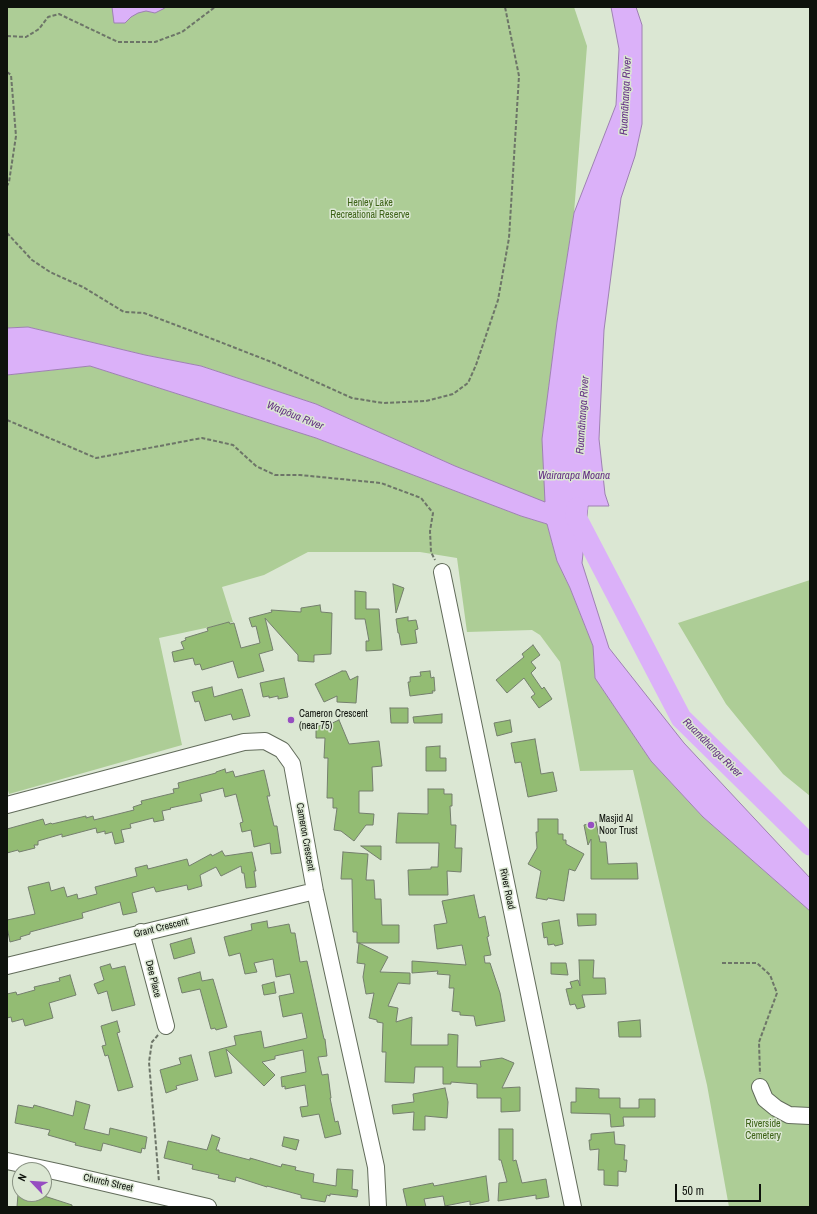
<!DOCTYPE html>
<meta charset="utf-8">
<style>
body{margin:0}
#map{position:relative;width:817px;height:1214px;overflow:hidden;background:#dbe7d3;font-family:"Archivo Narrow",sans-serif}
canvas{display:block}
.frame{position:absolute;inset:0;border:8px solid #0e120c;pointer-events:none}
.north{position:absolute;left:12px;top:1162px;width:40px;height:40px;box-sizing:border-box;background:#dbe7d3;border:1px solid #899283;border-radius:50%;rotate:295deg;font-size:11px;font-weight:700;line-height:16px;text-align:center;color:#0e120c}
.north::after{content:'';display:block;margin:auto;width:14px;height:18px;background:#964ec1;clip-path:polygon(50% 0,100% 100%,50% 72%,0 100%)}
.scale{position:absolute;left:675px;top:1184px;width:86px;height:18px;box-sizing:border-box;border:2px solid #0e120c;border-top:0;padding-left:5px;font-size:12px;line-height:14px;white-space:nowrap;color:#0e120c;-webkit-text-stroke:3px #dbe7d3;paint-order:stroke}
</style>
<div id="map">
<canvas width="817" height="1214"></canvas>
<div class="frame"></div>
<div class="north">N</div>
<div class="scale">50 m</div>
</div>
<script>
const context = document.querySelector('canvas').getContext('2d');
context.lineJoin = 'round';
function fillPath(path, color) { context.fillStyle = color; context.fill(path, 'evenodd'); }
const shape = rows => new Path2D(rows.map(r => 'M' + r).join(''));
function stroke(path, color, width, dash) { context.strokeStyle = color; context.lineWidth = width; context.lineCap = dash ? 'butt' : 'round'; context.setLineDash(dash || []); context.stroke(path); }
function drawText(font, color, halo, rows, align = 'center') {
  context.font = font + ' "Archivo Narrow",sans-serif'; context.lineWidth = 3; context.setLineDash([]); context.textBaseline = 'middle'; context.strokeStyle = halo; context.fillStyle = color; for (const [text, x, y, turn = 0] of rows) {
    context.save(); context.translate(x, y); context.rotate((+turn || 0) * Math.PI / 180); context.textAlign = isNaN(turn) ? turn : align; if (halo) context.strokeText(text, 0, 0); context.fillText(text, 0, 0); context.restore();
  }
}
fillPath(shape([
 [7,7,574,7,587,46,574,213,557,322,542,439,546,503,455,466,316,404,201,366,145,355,28,327,7,328],
 [90,366,316,438,521,516,547,524,557,561,570,588,593,646,595,678,651,761,703,817,810,911,810,1207,729,1207,707,1085,633,770,580,771,560,662,540,635,532,630,467,632,457,558,420,552,308,552,264,575,222,587,233,622,159,638,182,745,9,794,7,787,7,375],
 [810,580,810,796,783,774,726,704,678,623]
]), '#adcd96');
const water = shape([
 [112,7,166,7,163,9,155,13,146,11,138,13,131,17,125,23,114,23,112,7],
 [611,7,636,7,642,25,642,124,635,156,621,198,604,330,599,439,605,494,609,506,588,506,582,563,609,648,684,743,810,878,810,911,703,817,651,761,595,678,593,646,570,588,557,561,547,524,521,516,316,438,90,366,7,375,7,328,28,327,145,355,201,366,316,404,455,466,545,502,542,439,557,322,574,213,616,105,619,49,611,7]
]);
fillPath(water, '#dbb1f9');
stroke(water, '#9e81b2', 1);
stroke(shape([
 [577,508,576,517,681,718,810,845]
]), '#dbb1f9', 21);
const building = shape([
 [393,584,404,588,396,613,393,584],
 [355,591,366,592,366,609,379,609,382,650,366,651,366,641,369,641,365,619,355,619,355,591],
 [320,605,321,612,332,613,331,654,314,655,314,662,298,661,298,655,265,618,273,650,259,654,264,671,238,678,233,661,202,670,200,664,195,665,193,658,174,662,172,652,184,649,181,642,186,640,185,638,208,631,207,628,229,622,230,624,234,623,241,648,260,643,256,626,252,627,249,618,272,612,271,610,301,612,301,608,320,605],
 [408,617,408,621,416,620,418,629,415,630,417,643,401,645,399,633,398,633,396,619,408,617],
 [533,645,540,655,531,662,536,668,531,673,542,689,544,687,552,699,539,708,531,697,535,694,524,678,507,693,496,680,524,657,522,654,533,645],
 [342,671,346,671,350,680,358,676,356,703,337,702,337,696,324,702,315,684,342,671],
 [430,671,431,678,434,677,435,691,432,691,433,693,410,696,408,682,410,682,410,677,421,676,420,672,430,671],
 [284,678,288,697,278,699,278,696,269,698,269,696,263,697,260,683,284,678],
 [212,687,214,697,242,689,250,716,233,720,231,714,205,721,199,701,195,702,192,692,212,687],
 [390,708,408,708,408,723,391,723,390,708],
 [442,714,442,723,414,723,413,717,442,714],
 [339,720,349,744,379,741,382,766,372,767,373,791,359,791,359,813,374,814,373,825,366,825,354,841,341,831,334,830,337,808,333,808,333,798,327,798,328,758,324,758,325,738,316,738,316,726,328,725,339,720],
 [510,720,512,732,497,736,494,723,510,720],
 [535,739,541,774,553,772,557,791,528,797,521,762,515,763,511,743,535,739],
 [440,746,440,758,446,758,446,771,426,771,426,747,440,746],
 [225,769,226,773,233,771,235,777,264,770,270,796,267,796,274,826,277,826,281,853,271,854,270,843,254,847,251,830,242,832,240,823,243,822,236,794,225,797,223,788,200,794,202,801,170,808,171,809,162,811,164,820,154,822,153,818,130,824,131,828,121,830,124,842,115,844,112,832,105,834,105,831,97,833,96,828,62,837,62,834,38,841,38,845,34,845,35,848,19,852,18,850,7,853,7,829,43,819,45,825,51,823,52,824,86,816,86,818,93,816,94,820,134,810,133,807,142,804,141,801,174,793,173,789,179,788,178,783,216,773,216,772,225,769],
 [428,789,444,789,444,794,452,794,452,806,450,806,451,825,456,825,455,848,462,848,461,872,447,871,448,895,409,895,408,870,431,869,431,867,438,867,439,843,396,843,398,813,428,814,428,789],
 [538,819,558,819,558,834,563,834,563,840,566,840,566,844,584,854,575,871,569,869,564,901,548,898,547,900,536,898,541,871,528,864,537,848,536,832,538,832,538,819],
 [596,822,600,842,606,842,608,864,637,863,638,879,591,879,591,839,588,845,584,825,596,822],
 [361,846,381,846,381,860,361,846],
 [222,851,225,856,252,852,256,871,254,871,256,887,246,888,244,873,242,873,241,866,221,876,216,867,200,875,202,886,188,890,187,885,156,892,154,887,132,893,137,912,123,915,120,902,82,913,83,918,30,932,30,934,20,937,21,939,10,942,7,927,7,920,35,914,28,887,49,882,51,891,64,887,67,897,77,894,78,899,97,894,95,887,137,876,135,868,147,865,148,869,187,859,189,866,211,854,212,856,222,851],
 [343,852,368,854,366,880,374,880,375,899,381,899,382,925,399,925,399,943,357,943,357,932,353,932,352,879,341,879,343,852],
 [474,895,479,918,485,916,489,936,487,937,491,955,484,956,485,963,490,963,500,993,505,1021,476,1026,474,1016,460,1015,460,1012,452,1011,454,988,449,988,450,975,437,974,438,971,412,973,412,961,466,965,462,945,437,949,434,925,447,923,442,901,474,895],
 [577,914,596,914,596,925,578,926,577,914],
 [559,920,563,944,555,946,554,944,548,945,547,937,544,938,542,923,559,920],
 [267,921,268,928,289,924,291,933,295,933,300,962,307,961,324,1039,325,1039,327,1056,318,1057,322,1075,328,1074,331,1098,330,1098,335,1122,338,1121,341,1134,325,1138,319,1114,302,1117,300,1107,308,1106,305,1085,285,1089,285,1086,282,1087,281,1077,306,1072,303,1050,275,1056,275,1059,262,1062,275,1075,264,1086,226,1049,232,1073,215,1077,209,1052,236,1045,234,1036,261,1031,264,1048,307,1038,302,1013,283,1017,279,996,294,993,290,974,276,977,273,959,254,963,257,972,245,974,240,953,229,956,224,937,252,930,251,924,267,921],
 [191,938,195,953,174,959,170,944,191,938],
 [359,943,388,957,380,972,410,973,410,984,398,983,388,1006,398,1008,396,1022,412,1017,411,1045,448,1045,448,1034,458,1035,457,1067,481,1067,480,1061,502,1058,514,1063,502,1088,520,1087,520,1111,501,1112,501,1098,477,1098,477,1084,451,1082,451,1084,443,1084,443,1067,415,1067,414,1083,385,1082,386,1052,382,1052,383,1023,377,1022,377,1020,369,1018,374,993,366,994,363,977,365,964,357,963,359,943],
 [579,960,594,960,593,978,605,978,606,994,582,995,585,1007,577,1009,575,1004,570,1005,566,989,572,988,570,982,578,980,580,986,579,960],
 [551,963,566,963,568,975,551,974,551,963],
 [110,964,112,969,125,966,135,1005,112,1011,107,991,98,994,94,984,104,980,100,967,110,964],
 [200,972,202,981,213,979,227,1027,216,1030,215,1028,211,1029,200,989,182,993,178,978,200,972],
 [70,975,76,995,49,1003,53,1018,25,1026,23,1019,12,1022,11,1017,7,1018,7,994,16,992,17,995,35,990,34,987,60,981,59,978,70,975],
 [274,982,276,993,264,995,262,985,274,982],
 [640,1020,641,1037,619,1037,618,1022,640,1020],
 [117,1021,120,1032,117,1033,133,1087,118,1091,108,1055,105,1056,102,1046,106,1045,101,1026,117,1021],
 [191,1055,198,1080,176,1086,177,1089,166,1093,160,1070,181,1064,179,1058,191,1055],
 [445,1088,448,1102,447,1118,425,1116,425,1130,413,1130,414,1112,393,1114,392,1105,414,1102,413,1094,445,1088],
 [576,1088,599,1089,599,1098,620,1098,620,1108,639,1108,639,1099,655,1099,655,1117,623,1117,624,1126,611,1127,610,1114,571,1113,571,1102,576,1102,576,1088],
 [76,1101,90,1105,84,1129,109,1135,110,1128,147,1137,145,1149,142,1148,141,1153,103,1143,101,1151,75,1145,76,1143,48,1135,50,1130,15,1123,18,1105,33,1108,34,1105,73,1116,76,1101],
 [499,1129,513,1129,513,1161,516,1160,522,1183,546,1179,549,1197,536,1199,536,1195,498,1201,499,1183,507,1182,501,1160,499,1160,499,1129],
 [614,1132,615,1144,625,1145,624,1160,627,1160,626,1172,618,1171,618,1186,604,1185,604,1170,598,1170,599,1149,590,1150,589,1140,591,1140,591,1134,614,1132],
 [212,1135,220,1138,216,1150,219,1150,219,1152,250,1160,250,1158,281,1167,282,1164,296,1167,295,1170,314,1174,313,1182,336,1186,337,1169,353,1170,352,1189,358,1190,357,1197,330,1194,330,1196,327,1195,325,1202,301,1198,301,1195,267,1186,267,1187,236,1177,235,1182,218,1178,219,1175,192,1169,193,1165,164,1158,168,1141,207,1150,212,1135],
 [284,1137,299,1140,296,1150,282,1146,284,1137],
 [486,1176,489,1201,470,1205,470,1201,445,1206,443,1196,424,1199,426,1207,407,1207,403,1189,433,1183,434,1186,486,1176],
 [18,1194,38,1194,72,1205,72,1207,17,1207,18,1194]
]);
fillPath(building, '#93bc73');
stroke(building, '#747f6d', 1);
const minor = shape([
 [442,572,573,1207],
 [7,805,244,742,265,741,282,750,292,764,315,891,376,1167,378,1207],
 [141,932,166,1026],
 [7,966,315,891],
 [760,1087,765,1099,776,1108,789,1115,810,1116],
 [7,1161,58,1172,208,1207]
]);
stroke(minor, '#626c5b', 18);
stroke(shape([
 [7,36,26,37,39,29,48,17,59,14,118,42,155,42,182,32,215,7],
 [7,72,11,75,16,136,9,182,7,186],
 [7,233,32,260,50,272,83,287,124,312,144,313,197,333,274,363,352,398,383,403,426,401,453,394,468,383,476,365,498,300,509,238,519,76,505,7],
 [7,420,96,458,202,438,233,445,256,466,275,475,300,475,381,483,421,498,433,513,430,531,431,552,435,560],
 [722,963,757,963,770,975,777,993,759,1042,760,1074],
 [158,1035,152,1042,149,1062,159,1182]
]), '#6d7568', 2, [4, 2]);
stroke(minor, '#fff', 16);
for (const [x, y, r, color] of [
 [291,720,4,"#964ec1"],
 [591,825,4,"#964ec1"]
]) { const dot = new Path2D(); dot.arc(x, y, r, 0, 2 * Math.PI); context.fillStyle = color; context.fill(dot); stroke(dot, '#dbe7d3', 1.5); }
drawText('10px', '#3d6217', '#dbe7d3', [
 ["Henley Lake",370,203],
 ["Recreational Reserve",370,215],
 ["Riverside",763,1124],
 ["Cemetery",763,1136]
]);
drawText('10px', '#0e120c', '#dbe7d3', [
 ["Cameron Crescent",299,714],
 ["(near 75)",299,726],
 ["Masjid Al",599,819],
 ["Noor Trust",599,831]
], 'left');
drawText('10px', '#0e120c', '#dbe7d3', [
 ["Cameron Crescent",305,837,80],
 ["River Road",507,889,78],
 ["Grant Crescent",161,928,-14],
 ["Dee Place",153,979,76],
 ["Church Street",108,1183,13]
]);
drawText('italic 11px', '#643083', '#dbe7d3', [
 ["Ruamāhanga River",626,96,-87],
 ["Ruamāhanga River",583,415,-86],
 ["Waipōua River",295,416,22],
 ["Wairarapa Moana",574,476],
 ["Ruamāhanga River",712,748,45]
]);
</script>
